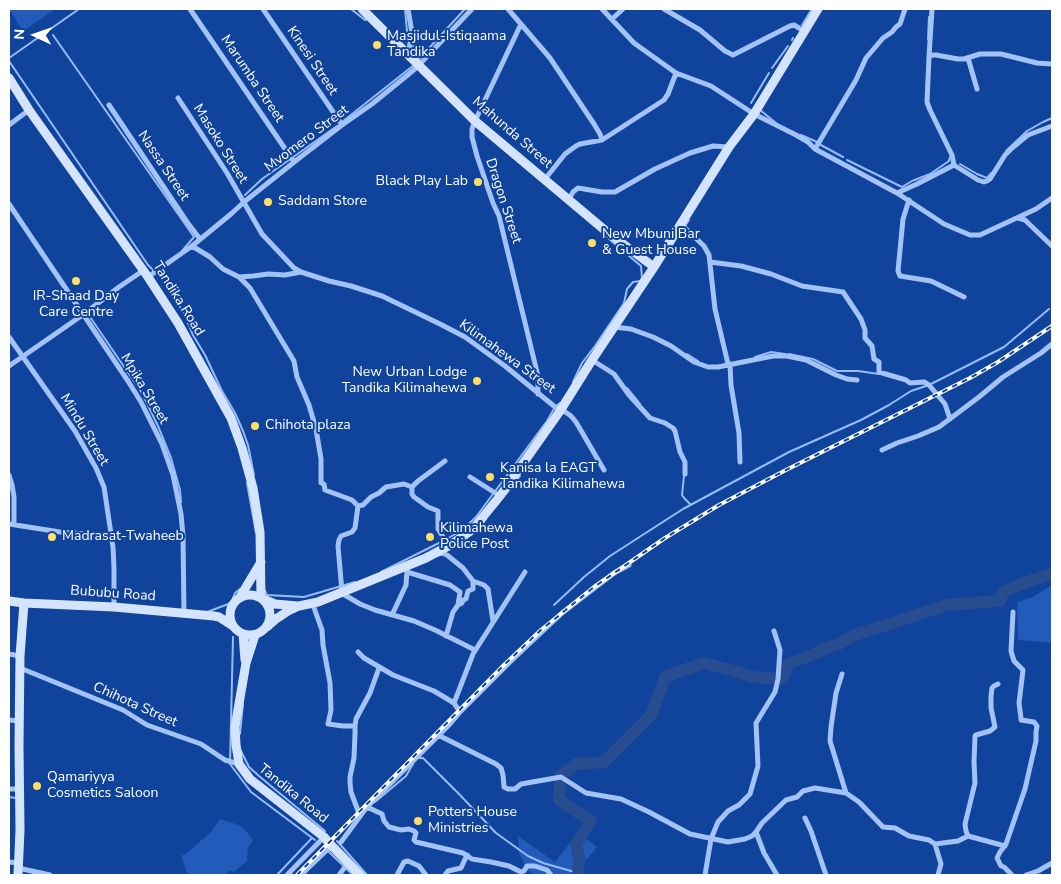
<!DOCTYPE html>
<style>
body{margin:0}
#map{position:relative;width:1061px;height:884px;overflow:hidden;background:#10439b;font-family:"Nunito Sans",sans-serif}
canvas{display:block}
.frame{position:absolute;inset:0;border:10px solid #fff;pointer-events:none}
.north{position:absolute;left:10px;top:10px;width:50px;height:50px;-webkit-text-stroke:4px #10439b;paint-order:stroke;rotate:273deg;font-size:14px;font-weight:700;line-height:20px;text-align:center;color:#fff}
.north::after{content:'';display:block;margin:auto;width:18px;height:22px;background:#fff;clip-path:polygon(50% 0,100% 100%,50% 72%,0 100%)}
</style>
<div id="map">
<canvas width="1061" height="884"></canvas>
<div class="frame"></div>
<div class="north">N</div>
</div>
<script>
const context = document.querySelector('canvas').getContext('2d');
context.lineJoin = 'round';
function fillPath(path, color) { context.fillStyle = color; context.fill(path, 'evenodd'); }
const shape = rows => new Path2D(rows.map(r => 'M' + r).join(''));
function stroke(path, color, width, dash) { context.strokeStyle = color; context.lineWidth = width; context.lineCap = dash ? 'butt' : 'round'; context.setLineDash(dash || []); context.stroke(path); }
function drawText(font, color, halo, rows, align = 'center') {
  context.font = font + ' "Nunito Sans",sans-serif'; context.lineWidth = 4; context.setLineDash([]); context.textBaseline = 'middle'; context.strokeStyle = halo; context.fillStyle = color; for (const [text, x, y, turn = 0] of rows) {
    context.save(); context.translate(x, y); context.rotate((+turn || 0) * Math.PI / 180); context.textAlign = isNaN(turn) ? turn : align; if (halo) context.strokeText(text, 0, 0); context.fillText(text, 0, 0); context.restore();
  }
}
fillPath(shape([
 [9,9,55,9,23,31],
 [1052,585,1052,643,1018,640,1017,602,1033,597],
 [220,819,239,825,247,832,253,840,248,848,247,861,234,872,230,870,225,875,216,875,214,874,205,875,188,875,181,856,187,853,211,832],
 [578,833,597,847,589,857,575,869,576,875,533,875,526,868,519,853,518,836,555,862]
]), '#225bba');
stroke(shape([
 [351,9,365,20,367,19],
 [405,9,407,31],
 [802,25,812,9],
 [53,35,194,237,182,251],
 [928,39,929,17],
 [792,40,793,38],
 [412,42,414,52,418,60,465,9],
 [9,58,79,9],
 [9,61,148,265,160,277,184,313,193,335,205,355,222,391,235,413,243,431,248,445,254,475],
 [772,68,788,46],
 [751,103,769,73],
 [760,110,776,123],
 [342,122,414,65],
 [801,135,817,142],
 [819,144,843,157],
 [1006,151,1027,131,1043,122,1052,118],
 [847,160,902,187,912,181,930,174,949,161,950,157],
 [960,164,977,174,987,178,991,173],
 [245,195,262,179,337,126],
 [679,235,689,220],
 [88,314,142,393,158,426,171,458,180,490,181,502],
 [687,354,698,361],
 [789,354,813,359,837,371,858,371,879,374],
 [755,357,771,352,785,354],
 [573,382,582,363,595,346,624,303,627,289,633,282,640,281,642,278,641,266,609,239],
 [627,388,640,404],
 [684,476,682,495,684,498,691,505],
 [247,483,256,533],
 [506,494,520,476],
 [480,527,486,519],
 [381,572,445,540,462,530,476,517,547,421,555,407,560,403],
 [264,589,267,595,304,597,355,582],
 [554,605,584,577,610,556,683,509,789,452,861,420,889,405,911,391,929,385,1004,347,1049,309],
 [207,612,231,603,235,593,240,589],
 [233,637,230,764,251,792,315,840],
 [240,734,243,704],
 [241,751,249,767,259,776,325,831],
 [418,758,423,758,460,795,496,833,528,856,543,863,578,873],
 [9,797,16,798],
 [375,802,406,776,413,764],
 [337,841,367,875],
 [327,850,353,875],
 [277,875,312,838]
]), '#95bcf8', 2);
stroke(shape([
 [578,875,579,858,576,844,591,821,559,800,561,775,576,764,604,762,652,714,665,677,704,663,741,673,752,677,782,679,788,664,819,652,824,648,839,644,852,636,947,605,1000,601,1003,592,1024,583,1052,574]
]), '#274c8f', 12);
stroke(shape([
 [190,9,294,162],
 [263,9,342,125],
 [508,9,550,58,594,124,600,134,602,140],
 [602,9,634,43,676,73,711,86,754,114,796,135,808,142,815,149,897,193,944,224,970,235,980,235,1036,209,1052,198],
 [664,9,700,30,725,51,733,55,790,26,794,25,804,31],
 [932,9,929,57,927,102,930,110,952,155,954,165,978,180,984,182,987,181,990,179,1005,155,1012,148,1028,135,1052,126],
 [612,19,623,9],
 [521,24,475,121,472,129,472,137,477,156,493,203,499,216,538,376,538,394],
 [408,54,412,33,408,9],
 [929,57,932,55,936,55,958,59,964,59,980,54,1001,54,1037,63,1052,64],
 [968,58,977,89],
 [178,98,227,173,262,234,294,268,301,272,329,281,351,286,382,296,440,324,465,337,505,366,560,411],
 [109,105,187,222,200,239],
 [9,125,29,110],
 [815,149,856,80,866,58,883,38,892,32,896,27,900,24,905,9],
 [545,179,565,154,576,146,580,144,602,140,664,100,668,94,676,73],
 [897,193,917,184,954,165],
 [569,199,573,192,578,188,602,192,615,192,655,169,690,153,713,146,728,147],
 [909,200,903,219,898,271,900,276,931,281,964,297],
 [9,204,128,381,141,402,162,444,173,475,181,514,183,536,184,613],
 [1018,218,1025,220,1052,246],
 [682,224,684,227,704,246,709,255,715,309,728,364,730,364,731,385,739,433,740,462],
 [192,246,210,257,223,269,239,277,253,276,268,274,285,275,301,272],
 [710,262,741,266,771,274,802,286,843,292,861,319,865,330,865,338,872,346,874,359,879,362,879,372,906,380,910,383,924,382,929,385,945,404,950,419],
 [148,277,192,246,231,214,244,202,298,159,342,125,372,104,404,78,416,68,472,9],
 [239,277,250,288,294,361,297,377,309,405,316,429,321,459,321,483,324,484,325,490,352,500,358,506,363,505,371,497,379,493,386,487,404,484,412,487,418,481,445,461],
 [614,327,631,329,653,337,671,346,694,362,708,367,718,367,773,356,787,356,806,360,836,375,847,379,857,380],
 [9,337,75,431,96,468,104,487,113,547,114,568,114,607],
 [592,360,614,374,629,395,650,418,665,423,673,428,675,431,680,452,685,462,685,474],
 [9,366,84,314,119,287,144,270],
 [561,409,571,416,576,422,604,470],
 [882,450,897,443,918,436,939,427,979,397,1003,377,1041,353,1052,344],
 [9,475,12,485,14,497,14,524],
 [470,477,500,496],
 [412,487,412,494,414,497,428,507,438,511,438,529,449,546],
 [9,524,60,532,110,536],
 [438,554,442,553,447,555,463,568,473,581,484,585,488,589,493,621],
 [407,572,450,585,460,592,458,605,453,612,446,636],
 [342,592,338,546,339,540,341,536,352,532,355,528,358,506],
 [339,594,343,594,360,604,375,610,414,621,435,630,475,650],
 [311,604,313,605,322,630,323,645,330,683,331,710,328,724,343,726,355,726],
 [458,605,462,603,463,600,466,599,468,591,473,589,473,581],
 [392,615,406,585,407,570],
 [358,652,364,658,393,675,434,691,454,703,460,712],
 [9,654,20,656],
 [20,668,123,710,147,725,201,744,225,760,239,764],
 [842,674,836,693,831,727,830,741,846,793],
 [454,703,473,654,525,572],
 [9,720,19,721],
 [438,735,496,764,501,768,503,775,504,787,508,789,515,789,521,784,561,777,586,793,621,799,649,812,690,834,728,842,745,839,752,836,756,832],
 [9,789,20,789],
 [367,807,382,814,384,821,389,827,401,830,409,829,414,831,416,833,414,840,416,842,463,853,472,859,491,862,509,866,521,872,524,871,527,866,535,866,547,870,551,875],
 [360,816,351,792,350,783,350,777,354,758,355,734,355,726,356,719,370,693,379,668],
 [805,818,811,831,826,875],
 [968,836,966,831,965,824,975,783,974,762,975,736,976,735,990,731,995,727,991,708,991,696,992,688,994,686,998,684],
 [341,842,367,807,448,726,460,712,512,660,562,613,614,573,629,565],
 [935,844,958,841,968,836,1005,846],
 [9,862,18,863],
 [18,868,50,875],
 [287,875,324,837],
 [301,875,331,846],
 [339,875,348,863],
 [397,875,404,862,408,861,419,866,426,875],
 [445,875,448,871,461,868,467,855],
 [705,875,711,839,718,822,728,811,739,805,750,794,758,766,756,723,775,692,778,679,780,650,774,631],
 [777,875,764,853,756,832,762,823,786,800,797,797,803,791,815,788,846,793,859,802,883,827,895,828,909,836,929,840,935,844,941,864,938,875],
 [1012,875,1004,867,1001,866,997,858,1000,852,1006,844,1025,789,1036,741,1036,732,1037,726,1034,722,1021,720,1021,718,1019,703,1023,670,1014,661,1011,651,1013,612],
 [1026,875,1038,871,1052,863]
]), '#a3c2f5', 5);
stroke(shape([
 [362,9,475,121,607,232,654,267],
 [9,78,29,110,148,277,178,323,231,418,242,448,253,488,260,532,261,598],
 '230 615a20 20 0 1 1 40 0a20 20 0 1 1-40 0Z',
 [240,597,261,562],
 [263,599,275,604,297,606],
 [9,601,24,603,114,607,214,616,219,617,233,626],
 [267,627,276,619,288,611,299,606,318,602,426,558,452,544,473,529,500,496,560,411,592,360,654,267,729,147,754,114,818,9],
 [243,634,245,660],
 [255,635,246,663,235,727,236,745,239,764,250,779,324,837,329,843,360,875],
 [18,875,20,830,19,745,20,656,24,603]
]), '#d4e3fe', 9);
const rail = shape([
 [297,875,504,665,541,630,594,587,665,538,719,505,786,470,970,378,998,362,1052,326]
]);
stroke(rail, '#fff', 4);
stroke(rail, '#10439b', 2, [5.5]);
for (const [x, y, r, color] of [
 [377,45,5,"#ffde67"],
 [478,182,5,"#ffde67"],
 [268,202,5,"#ffde67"],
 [592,243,5,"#ffde67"],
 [76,281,5,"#ffde67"],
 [477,381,5,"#ffde67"],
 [255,426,5,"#ffde67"],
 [490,477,5,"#ffde67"],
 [52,537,5,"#ffde67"],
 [430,537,5,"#ffde67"],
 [37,786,5,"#ffde67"],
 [418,821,5,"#ffde67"]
]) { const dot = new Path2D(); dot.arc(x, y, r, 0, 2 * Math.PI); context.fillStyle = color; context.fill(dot); stroke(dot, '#10439b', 2); }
drawText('14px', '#fff', '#10439b', [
 ["Masjidul-Istiqaama",387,37],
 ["Tandika",387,53],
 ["Black Play Lab",468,182,"right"],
 ["Saddam Store",278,202],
 ["New Mbuni Bar",602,235],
 ["& Guest House",602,251],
 ["IR-Shaad Day",76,297,"center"],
 ["Care Centre",76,313,"center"],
 ["New Urban Lodge",467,373,"right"],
 ["Tandika Kilimahewa",467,389,"right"],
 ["Chihota plaza",265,426],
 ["Kanisa la EAGT",500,469],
 ["Tandika Kilimahewa",500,485],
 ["Kilimahewa",440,529],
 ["Police Post",440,545],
 ["Madrasat-Twaheeb",62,537],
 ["Qamariyya",47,778],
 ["Cosmetics Saloon",47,794],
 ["Potters House",428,813],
 ["Ministries",428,829]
], 'left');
drawText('14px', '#fff', '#10439b', [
 ["Kinesi Street",312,61,56],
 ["Marumba Street",252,79,56],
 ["Mahunda Street",512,133,41],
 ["Mvomero Street",307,139,-37],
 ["Masoko Street",220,144,58],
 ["Nassa Street",163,166,56],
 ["Dragon Street",503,201,72],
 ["Tandika Road",178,299,58],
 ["Kilimahewa Street",507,357,36],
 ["Mpika Street",144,389,59],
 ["Mindu Street",84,430,59],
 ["Bububu Road",113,594,4],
 ["Chihota Street",135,705,24],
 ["Tandika Road",293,794,39]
]);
</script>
